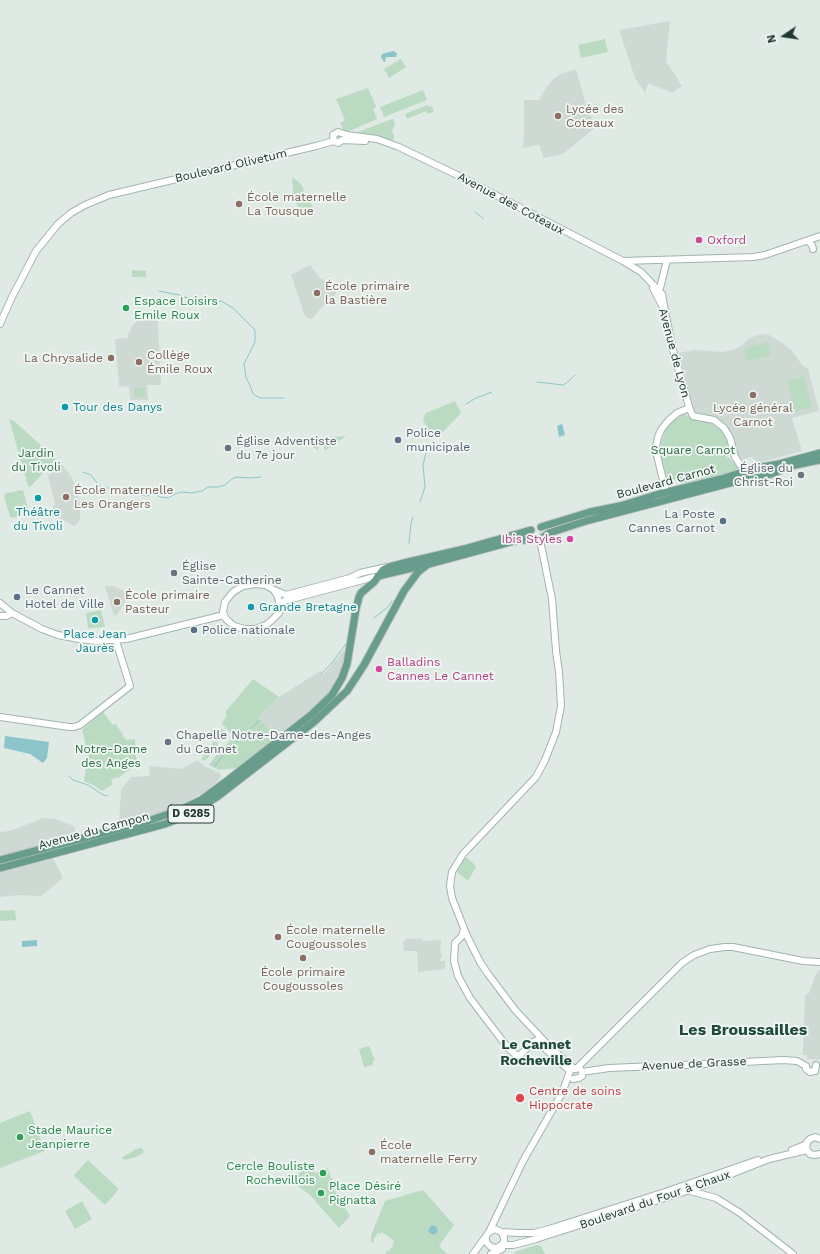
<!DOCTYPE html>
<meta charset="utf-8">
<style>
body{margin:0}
#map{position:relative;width:820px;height:1254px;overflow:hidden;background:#e0eae5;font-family:"Work Sans",sans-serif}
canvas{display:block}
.north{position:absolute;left:764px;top:16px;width:40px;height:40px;-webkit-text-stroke:3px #f0f7f3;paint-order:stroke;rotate:257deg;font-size:11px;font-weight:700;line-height:16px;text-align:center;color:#223932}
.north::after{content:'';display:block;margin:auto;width:14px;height:18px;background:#223932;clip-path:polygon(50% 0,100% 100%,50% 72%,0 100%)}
</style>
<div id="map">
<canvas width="820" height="1254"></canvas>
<div class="north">N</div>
</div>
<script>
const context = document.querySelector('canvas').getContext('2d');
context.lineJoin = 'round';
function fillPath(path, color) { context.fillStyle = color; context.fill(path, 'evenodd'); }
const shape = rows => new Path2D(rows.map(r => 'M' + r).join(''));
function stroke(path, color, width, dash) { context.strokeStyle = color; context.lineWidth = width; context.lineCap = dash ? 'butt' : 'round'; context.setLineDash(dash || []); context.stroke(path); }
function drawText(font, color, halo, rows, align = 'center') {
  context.font = font + ' "Work Sans",sans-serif'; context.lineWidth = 3.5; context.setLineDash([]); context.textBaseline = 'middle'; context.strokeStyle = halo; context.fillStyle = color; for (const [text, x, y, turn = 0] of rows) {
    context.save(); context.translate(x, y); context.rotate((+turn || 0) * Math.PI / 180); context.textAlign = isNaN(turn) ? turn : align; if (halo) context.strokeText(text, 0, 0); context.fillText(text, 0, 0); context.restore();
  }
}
fillPath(shape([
 [670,21,666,61,682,86,672,93,648,83,645,93,635,78,619,30],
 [576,69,587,108,596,127,563,154,544,158,539,145,523,148,524,135,524,100,539,100,546,88,553,79,561,74],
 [310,265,319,277,334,287,336,291,336,294,321,308,312,319,309,319,305,316,291,275],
 [147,311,158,321,161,385,147,385,148,400,130,400,129,387,119,386,115,339,128,338,128,334,133,325],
 [762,334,769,335,784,344,791,350,803,366,808,369,819,411,792,418,802,451,758,463,752,457,741,460,738,457,733,438,728,428,720,420,709,415,695,413,679,353,693,350,723,352,733,350,742,345,749,338],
 [60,462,71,476,77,490,80,505,80,519,78,523,74,526,50,513,55,504,48,476],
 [105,586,113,586,129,593,126,600,117,615,114,616],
 [344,650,346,651,343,666,335,684,329,693,307,714,273,740,269,730,258,717,279,697,320,671,324,674],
 [198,760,204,766,220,773,221,777,210,789,172,810,119,825,121,790,131,777,150,776,149,766,181,769],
 [43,818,56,819,74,826,77,836,0,856,0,832,10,831],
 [53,858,63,878,41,896,19,895,0,897,0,871],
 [422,938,422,941,441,940,440,953,442,953,442,958,440,958,440,961,445,961,445,969,418,972,417,951,404,951,403,942,406,939],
 [820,969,820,1060,807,1059,807,1055,803,1055,803,1048,805,995,809,993,815,976]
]), '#ced9d4');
fillPath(shape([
 [605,39,608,52,581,58,578,45],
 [401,59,406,67,389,78,384,69],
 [368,88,376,107,373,109,377,119,349,131,343,130,340,123,345,120,336,99],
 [423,90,427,100,384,117,380,107],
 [427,105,430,107,432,106,434,112,428,114,426,111,407,119,405,114],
 [392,119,394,120,395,124,392,131,392,133,394,133,394,140,358,132],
 [292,177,301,184,313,208,306,212,308,215,305,217,294,200],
 [132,270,146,271,146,277,132,277],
 [768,342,771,355,747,361,744,349],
 [804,376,812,407,795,412,787,381],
 [134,388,145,388,146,397,134,397],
 [455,401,461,413,441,434,436,437,429,432,426,426,423,419,426,413],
 [685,414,692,419,705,420,719,427,725,436,728,444,725,455,738,466,736,471,681,485,676,479,668,481,660,453,662,440,666,429,672,421],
 [9,419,14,421,55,458,55,460,30,487,28,486],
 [346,436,326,450,324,449,325,438],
 [302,438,319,439,318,450,302,440],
 [21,490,23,490,29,512,28,514,12,518,10,517,4,496,5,494],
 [101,610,105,627,88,628,86,613],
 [253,679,279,697,258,717,269,730,273,740,237,768,219,770,209,765,220,750,225,746,234,736,223,725,222,723,226,717,226,711],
 [103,712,113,725,116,724,126,740,135,739,136,757,138,764,118,778,117,777,112,779,111,781,113,784,102,791,93,785,84,781,86,766,85,759,89,758,82,730],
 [213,729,218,733,222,729,225,731,219,738,217,737,216,738,209,733],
 [214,741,218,743,217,747,205,761,201,759],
 [464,858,467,858,475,865,476,867,468,881,457,872],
 [15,910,16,920,0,921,0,911],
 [369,1046,375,1060,373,1061,373,1065,364,1067,359,1049],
 [30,1111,45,1151,0,1168,0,1123],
 [142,1148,144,1152,136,1157,125,1160,121,1158,136,1149],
 [88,1160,119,1189,105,1205,75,1177,74,1175],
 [306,1162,316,1173,327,1168,335,1185,334,1189,350,1216,339,1228,310,1195,294,1183],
 [423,1190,454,1225,439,1246,447,1254,387,1254,385,1253,387,1251,389,1252,389,1250,394,1245,392,1244,394,1242,393,1240,382,1232,380,1234,378,1233,373,1240,374,1241,373,1243,371,1241,371,1235,385,1201],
 [82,1201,92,1219,75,1229,65,1211],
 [536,1245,541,1246,545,1254,514,1254,515,1252]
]), '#badac1');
fillPath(shape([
 [393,51,397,53,396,57,386,57,385,62,384,62,381,57,382,54],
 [562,424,565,435,559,437,557,426],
 [5,736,49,742,47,758,43,763,30,754,4,748],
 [37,940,37,946,22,947,22,941],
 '428.5 1230a4.5 4.5 0 1 1 9 0a4.5 4.5 0 1 1-9 0Z'
]), '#8cc4cb');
stroke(shape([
 [475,212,484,219],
 [159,291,179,295,199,302,221,301,233,308,255,330,255,342,244,364,246,378,249,383,253,394,260,398,284,398],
 [537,382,563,385,568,382,575,375],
 [466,404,476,398,492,392],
 [83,472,91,475,101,488,119,488],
 [125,488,141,495,147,496,153,494,161,497,168,498,175,494,181,492,192,493,202,491,208,487,218,487,225,485,232,479,236,477,251,478,261,477],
 [420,502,425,487,423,465,426,453],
 [409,543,411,524,413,517],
 [374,618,387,608,392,601],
 [322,673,331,664,348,641],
 [215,766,225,753,259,721],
 [69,776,73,780,88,785,105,796,108,795]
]), '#8cc4cb', 1);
const secondary = shape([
 [334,141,333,135,338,132,347,135,377,139,399,147,455,174,623,261,641,272,662,294,665,311],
 [334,141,338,143,342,140,365,141],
 [809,242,812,245,813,249],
 [623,261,754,257,765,255,820,236],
 [653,288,665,311,673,350,690,410,693,416,714,420,724,428,730,438,735,457,741,466,747,471],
 [658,289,660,288,667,260],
 [0,324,12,297,36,251,58,224,71,213,85,205,109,195,316,146,334,141],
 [666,493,657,455,656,447,658,437,661,430,668,421,677,413,689,408],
 [540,540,552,599,556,651,559,672,561,706,556,732,545,760,536,777,463,854,452,872,450,886,452,898,467,936,480,962,488,974,516,1011,547,1044,574,1069],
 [274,590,286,595,350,578,360,573,387,567],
 [0,603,12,613,42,629,58,635,79,639,96,641,126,639,224,615],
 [280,608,278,597,274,590,265,585,256,584,243,586,233,592,225,602,223,612,226,619,234,626,245,629,255,629,266,625,271,621,279,613,284,601,378,576],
 [0,616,6,616,12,613],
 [0,717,69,727,74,727,80,725,130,686,116,641],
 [464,929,462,936,455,943,454,961,458,976,470,998,508,1048,516,1055,520,1055,533,1042,538,1040,540,1037],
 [533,1044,538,1044,541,1045,570,1071],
 [576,1069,682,963,694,955,710,949,725,947,733,947,803,961,820,962],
 [582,1072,609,1068,657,1066,665,1066,783,1060,797,1061,806,1066,806,1069,810,1072,815,1071,816,1065],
 [573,1079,579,1078,582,1076,582,1072,581,1070],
 [820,1139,815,1137,810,1139,807,1142,806,1146,807,1150,810,1154,815,1155,820,1154],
 [792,1150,807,1144],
 [690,1191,716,1198,740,1213,793,1254],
 [501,1232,519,1233,534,1233,549,1229,665,1192,758,1160],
 [486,1236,486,1242,491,1247,497,1248,504,1243,504,1237,501,1232,495,1229,489,1232],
 [502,1245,513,1245,536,1239,696,1188,769,1159,807,1150],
 [473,1254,489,1232,523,1161,562,1093,570,1071],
 [491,1254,502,1249]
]);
const primary = shape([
 [541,527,590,512,620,506,659,494,721,479,756,468,779,464,820,453],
 [378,576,429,564,514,541,532,539,539,540,549,533,586,521,734,482,768,475,795,465,820,460],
 [0,860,148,821,180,810,201,800,228,780,311,715,332,695,342,678,347,664,356,609,359,597,361,593,374,582,383,570,389,567,404,563,464,549,531,530],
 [0,868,165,824,188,815,217,797,314,722,347,691,364,665,404,591,418,572,427,565]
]);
stroke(secondary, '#a0b5ac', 8);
stroke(primary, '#bdc4c2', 9);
stroke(secondary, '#fff', 6);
stroke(primary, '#689c8c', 7);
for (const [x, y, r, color] of [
 [558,116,4,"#8d6e63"],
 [239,204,4,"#8d6e63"],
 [699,240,4,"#d1479c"],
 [317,293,4,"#8d6e63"],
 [126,308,4,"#2e9e5b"],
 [111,358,4,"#8d6e63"],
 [139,362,4,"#8d6e63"],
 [753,395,4,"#8d6e63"],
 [65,407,4,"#0f9aa8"],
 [398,440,4,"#5c6f8a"],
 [228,448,4,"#6b7280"],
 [801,475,4,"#6b7280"],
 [66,497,4,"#8d6e63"],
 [38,498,4,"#0f9aa8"],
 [723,521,4,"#5c6f8a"],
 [570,539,4,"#d1479c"],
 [174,573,4,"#6b7280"],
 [17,597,4,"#5c6f8a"],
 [117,602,4,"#8d6e63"],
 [251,607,4,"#0f9aa8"],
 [95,620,4,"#0f9aa8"],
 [194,630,4,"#5c6f8a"],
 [379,669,4,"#d1479c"],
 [168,742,4,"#6b7280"],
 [278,937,4,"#8d6e63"],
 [303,958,4,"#8d6e63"],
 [520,1098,5,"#e0444e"],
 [20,1137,4,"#2e9e5b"],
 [372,1152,4,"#8d6e63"],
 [323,1173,4,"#2e9e5b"],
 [321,1193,4,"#2e9e5b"]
]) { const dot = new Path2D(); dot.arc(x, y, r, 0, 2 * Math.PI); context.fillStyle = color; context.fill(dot); stroke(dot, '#f0f7f3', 1.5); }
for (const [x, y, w] of [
 [191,814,46]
]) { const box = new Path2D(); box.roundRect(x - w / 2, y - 9, w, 18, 3); context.fillStyle = '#f0f7f3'; context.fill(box); stroke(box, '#223932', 1); }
drawText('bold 11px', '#223932', null, [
 ["D 6285",191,814]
]);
drawText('12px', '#785e54', '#f0f7f3', [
 ["Lycée des",566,109],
 ["Coteaux",566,123],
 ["École maternelle",247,197],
 ["La Tousque",247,211],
 ["École primaire",325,286],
 ["la Bastière",325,300],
 ["Collège",147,355],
 ["Émile Roux",147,369],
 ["La Chrysalide",103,358,"right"],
 ["Lycée général",753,408,"center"],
 ["Carnot",753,422,"center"],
 ["École maternelle",74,490],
 ["Les Orangers",74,504],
 ["École primaire",125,595],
 ["Pasteur",125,609],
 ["École maternelle",286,930],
 ["Cougoussoles",286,944],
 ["École primaire",303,972,"center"],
 ["Cougoussoles",303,986,"center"],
 ["École",380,1145],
 ["maternelle Ferry",380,1159]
], 'left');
drawText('12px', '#223932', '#f0f7f3', [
 ["Boulevard Olivetum",231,166,-13],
 ["Avenue des Coteaux",511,204,28],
 ["Avenue de Lyon",674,353,75],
 ["Boulevard Carnot",666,482,-15],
 ["Avenue du Campon",94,831,-15],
 ["Avenue de Grasse",694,1064,-3],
 ["Boulevard du Four à Chaux",655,1200,-19]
]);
drawText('12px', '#b23c85', '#f0f7f3', [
 ["Oxford",707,240],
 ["Ibis Styles",562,539,"right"],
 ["Balladins",387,662],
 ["Cannes Le Cannet",387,676]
], 'left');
drawText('12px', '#27864d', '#f0f7f3', [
 ["Espace Loisirs",134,301],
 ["Emile Roux",134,315],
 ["Stade Maurice",28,1130],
 ["Jeanpierre",28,1144],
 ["Cercle Bouliste",315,1166,"right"],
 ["Rochevillois",315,1180,"right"],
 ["Place Désiré",329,1186],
 ["Pignatta",329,1200]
], 'left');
drawText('12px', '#0d838f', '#f0f7f3', [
 ["Tour des Danys",73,407],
 ["Théâtre",38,512,"center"],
 ["du Tivoli",38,526,"center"],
 ["Grande Bretagne",259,607],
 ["Place Jean",95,634,"center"],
 ["Jaurès",95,648,"center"]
], 'left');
drawText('12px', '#4e5e75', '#f0f7f3', [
 ["Police",406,433],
 ["municipale",406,447],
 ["La Poste",715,514,"right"],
 ["Cannes Carnot",715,528,"right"],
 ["Le Cannet",25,590],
 ["Hotel de Ville",25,604],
 ["Police nationale",202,630]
], 'left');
drawText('12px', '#5b616d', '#f0f7f3', [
 ["Église Adventiste",236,441],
 ["du 7e jour",236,455],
 ["Église du",793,468,"right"],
 ["Christ-Roi",793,482,"right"],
 ["Église",182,566],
 ["Sainte-Catherine",182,580],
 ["Chapelle Notre-Dame-des-Anges",176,735],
 ["du Cannet",176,749]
], 'left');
drawText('12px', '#2f6d44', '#f0f7f3', [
 ["Square Carnot",693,450],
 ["Jardin",36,453],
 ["du Tivoli",36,467],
 ["Notre-Dame",111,749],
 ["des Anges",111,763]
]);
drawText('12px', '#be3a42', '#f0f7f3', [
 ["Centre de soins",529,1091],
 ["Hippocrate",529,1105]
], 'left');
drawText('bold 14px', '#20493d', '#f0f7f3', [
 ["Le Cannet",536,1045],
 ["Rocheville",536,1061]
]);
drawText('bold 16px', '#20493d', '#f0f7f3', [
 ["Les Broussailles",743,1030]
]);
</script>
